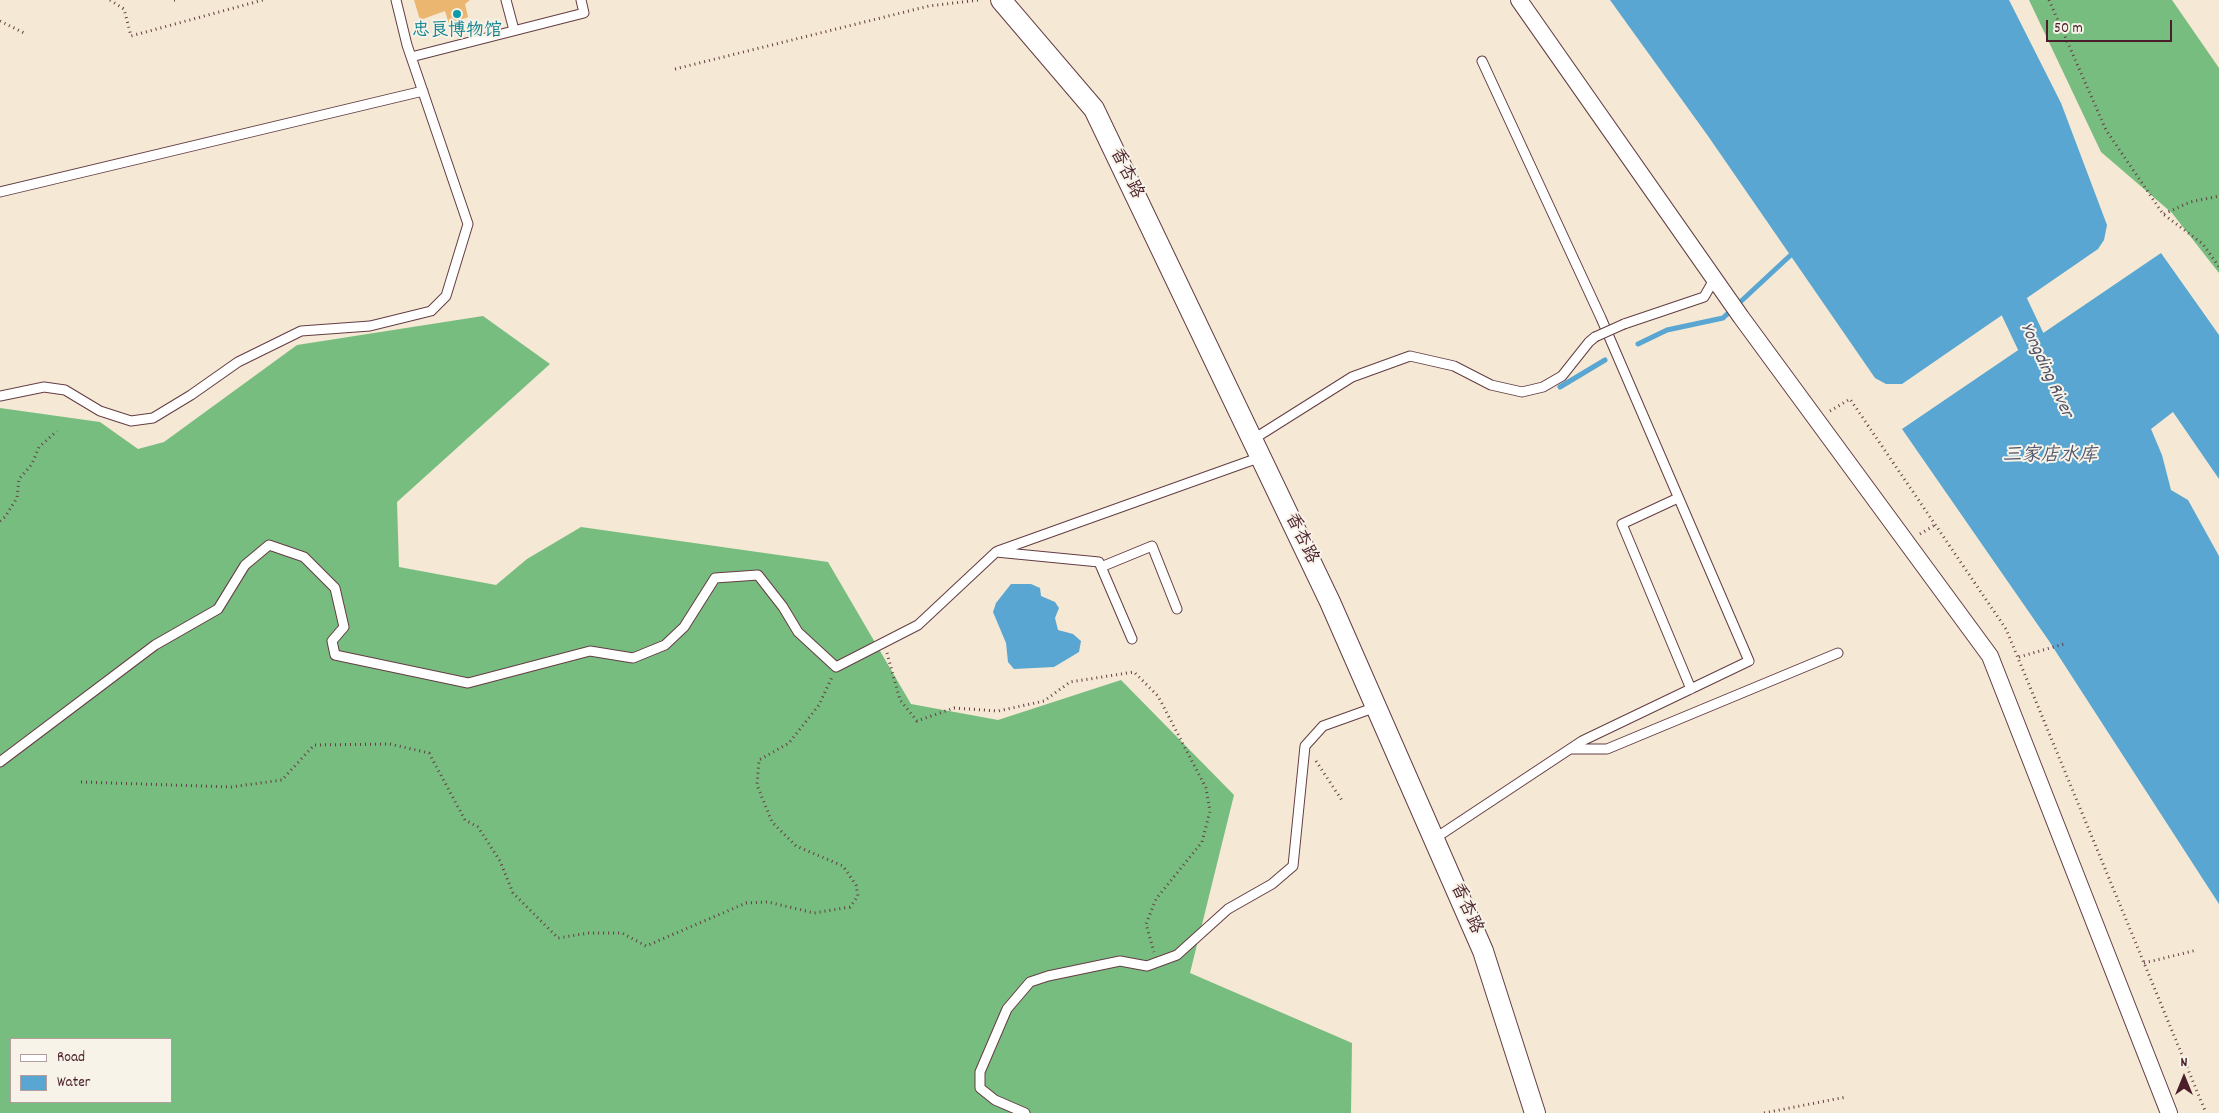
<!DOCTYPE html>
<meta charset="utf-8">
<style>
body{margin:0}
#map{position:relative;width:2219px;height:1113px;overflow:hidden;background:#f5e8d4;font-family:Dekko,sans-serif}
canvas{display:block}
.legend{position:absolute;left:10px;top:1038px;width:162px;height:65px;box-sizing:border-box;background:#f7f3e8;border:1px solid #b29e9c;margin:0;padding:6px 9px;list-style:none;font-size:15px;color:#4a1f2b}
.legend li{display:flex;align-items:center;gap:10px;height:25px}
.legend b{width:25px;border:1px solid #b29e9c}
.north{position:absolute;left:2159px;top:1053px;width:50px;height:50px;-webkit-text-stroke:4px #f7f3e8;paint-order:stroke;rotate:0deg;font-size:14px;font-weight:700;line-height:20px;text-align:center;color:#4a1f2b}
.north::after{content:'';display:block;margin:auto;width:18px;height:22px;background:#4a1f2b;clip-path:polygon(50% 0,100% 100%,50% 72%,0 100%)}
.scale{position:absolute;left:2046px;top:20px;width:126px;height:22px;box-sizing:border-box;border:2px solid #4a1f2b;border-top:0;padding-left:6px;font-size:15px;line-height:18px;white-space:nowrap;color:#4a1f2b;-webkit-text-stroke:4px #f7f3e8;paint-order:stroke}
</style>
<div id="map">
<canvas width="2219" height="1113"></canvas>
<ul class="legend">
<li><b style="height:6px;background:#fff"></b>Road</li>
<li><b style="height:14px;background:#58a6d1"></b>Water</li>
</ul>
<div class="north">N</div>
<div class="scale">50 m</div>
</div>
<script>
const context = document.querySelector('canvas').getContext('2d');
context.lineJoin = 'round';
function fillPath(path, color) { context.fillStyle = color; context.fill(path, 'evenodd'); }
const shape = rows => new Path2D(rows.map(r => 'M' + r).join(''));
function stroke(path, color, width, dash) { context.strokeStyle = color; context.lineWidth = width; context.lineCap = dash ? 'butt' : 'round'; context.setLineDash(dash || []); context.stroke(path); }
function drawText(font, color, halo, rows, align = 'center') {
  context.font = font + ' Dekko,"LXGW WenKai TC",sans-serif'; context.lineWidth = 4; context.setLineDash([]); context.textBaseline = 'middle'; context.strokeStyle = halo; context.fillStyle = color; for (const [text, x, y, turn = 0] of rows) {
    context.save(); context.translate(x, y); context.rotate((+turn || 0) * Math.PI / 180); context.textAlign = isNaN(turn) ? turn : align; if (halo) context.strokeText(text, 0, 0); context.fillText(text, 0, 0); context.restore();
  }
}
fillPath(shape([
 [2029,0,2172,0,2219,68,2219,273,2172,213,2101,152],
 [483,316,550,364,397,502,399,567,496,585,527,559,581,527,828,562,911,704,998,720,1121,680,1234,795,1190,973,1352,1043,1351,1113,0,1113,0,408,100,422,138,449,164,442,297,345],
 [11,1039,171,1039,171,1102,11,1102]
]), '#78bd80');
fillPath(shape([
 [1610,0,2009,0,2061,103,2107,225,2104,240,2098,249,1902,384,1886,384,1875,378,1708,136],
 [2161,253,2219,335,2219,479,2173,412,2151,429,2162,455,2171,490,2188,500,2219,556,2219,904,2049,641,1902,429],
 [1011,584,1031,584,1040,588,1041,596,1055,602,1059,608,1055,618,1058,630,1073,634,1081,641,1079,652,1054,667,1014,669,1008,662,1006,643,993,612,996,603]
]), '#58a6d1');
stroke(shape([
 [1638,344,1667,330,1723,318,1794,252],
 [1560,387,1605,360]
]), '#58a6d1', 5);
stroke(shape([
 [1996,268,2048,378]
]), '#58a6d1', 30);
fillPath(shape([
 [414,0,470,0,465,4,468,17,449,24,445,11,420,20]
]), '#eab670');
const service = shape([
 [506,0,514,30],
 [411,57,584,13,581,0],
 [0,192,423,91],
 [1624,324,1704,297,1715,278],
 [0,396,44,387,65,390,100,411,131,421,153,418,191,395,238,362,301,331,370,326,431,311,446,296,468,224,407,45,396,0],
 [1252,440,1352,377,1410,356,1454,366,1491,385,1522,392,1543,387,1562,376,1589,342,1595,337],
 [1678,498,1622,524,1691,689],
 [998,551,1261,457],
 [1101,567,1152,546,1177,609],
 [1570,749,1607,749,1838,653],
 [0,762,155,645,218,609,245,565,269,545,304,557,335,588,344,627,332,641,335,655,468,683,590,651,633,658,665,645,684,627,715,578,758,575,783,607,798,632,836,667,918,625,996,552,1099,562,1132,639],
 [1434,839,1582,741,1749,661,1601,318,1482,61],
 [1025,1113,995,1100,980,1088,980,1072,1007,1009,1030,982,1048,976,1120,961,1147,966,1177,955,1228,909,1272,884,1293,866,1305,746,1323,726,1376,707]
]);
const minor = shape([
 [1519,0,1741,317,1990,656,2169,1113]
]);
const tertiary = shape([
 [1001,0,1094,109,1330,602,1483,951,1535,1113]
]);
stroke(service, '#643d44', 11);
stroke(minor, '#643d44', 18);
stroke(tertiary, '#643d44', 22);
stroke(shape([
 [110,0,124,9,131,36,263,0],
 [174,0,178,0],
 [2049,0,2106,130,2163,214,2203,244,2219,267],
 [0,21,24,33],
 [675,69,929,6,979,0],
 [2164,214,2190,202,2219,196],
 [1830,411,1850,399,2006,629,2206,1113],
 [0,521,5,517,17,498,19,479,32,464,39,447,57,431],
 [1920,534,1935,525],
 [887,653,900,700,917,721,954,708,998,711,1044,701,1070,682,1134,672,1158,696,1206,788,1210,811,1202,842,1156,899,1146,924,1154,952],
 [2019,657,2064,644],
 [1316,761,1343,802],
 [81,782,231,787,282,780,314,745,390,744,429,753,465,820,478,827,500,861,513,893,558,938,589,933,622,933,646,946,746,903,768,902,814,913,850,907,858,896,856,885,843,866,796,846,772,822,757,785,759,760,789,743,819,705,832,677],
 [2144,963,2197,950],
 [1764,1113,1846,1097]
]), '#643d44', 3, [1, 4]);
stroke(service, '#fff', 9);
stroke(minor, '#fff', 16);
stroke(tertiary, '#fff', 20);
const serviceBridge = shape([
 [1595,337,1624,324]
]);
stroke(serviceBridge, '#643d44', 11, []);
stroke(serviceBridge, '#fff', 9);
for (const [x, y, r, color] of [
 [457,14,5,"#0f9aa8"]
]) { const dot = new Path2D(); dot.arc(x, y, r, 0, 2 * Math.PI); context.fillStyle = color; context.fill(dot); stroke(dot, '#f7f3e8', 2); }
drawText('18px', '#0d838f', '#f7f3e8', [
 ["忠良博物馆",457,33]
]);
drawText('18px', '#4a1f2b', '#f7f3e8', [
 ["香杏路",1125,174,64],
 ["香杏路",1300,539,64],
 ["香杏路",1465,909,66]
]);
drawText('italic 19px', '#50556d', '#f7f3e8', [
 ["Yongding River",2045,371,65],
 ["三家店水库",2050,457]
]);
</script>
